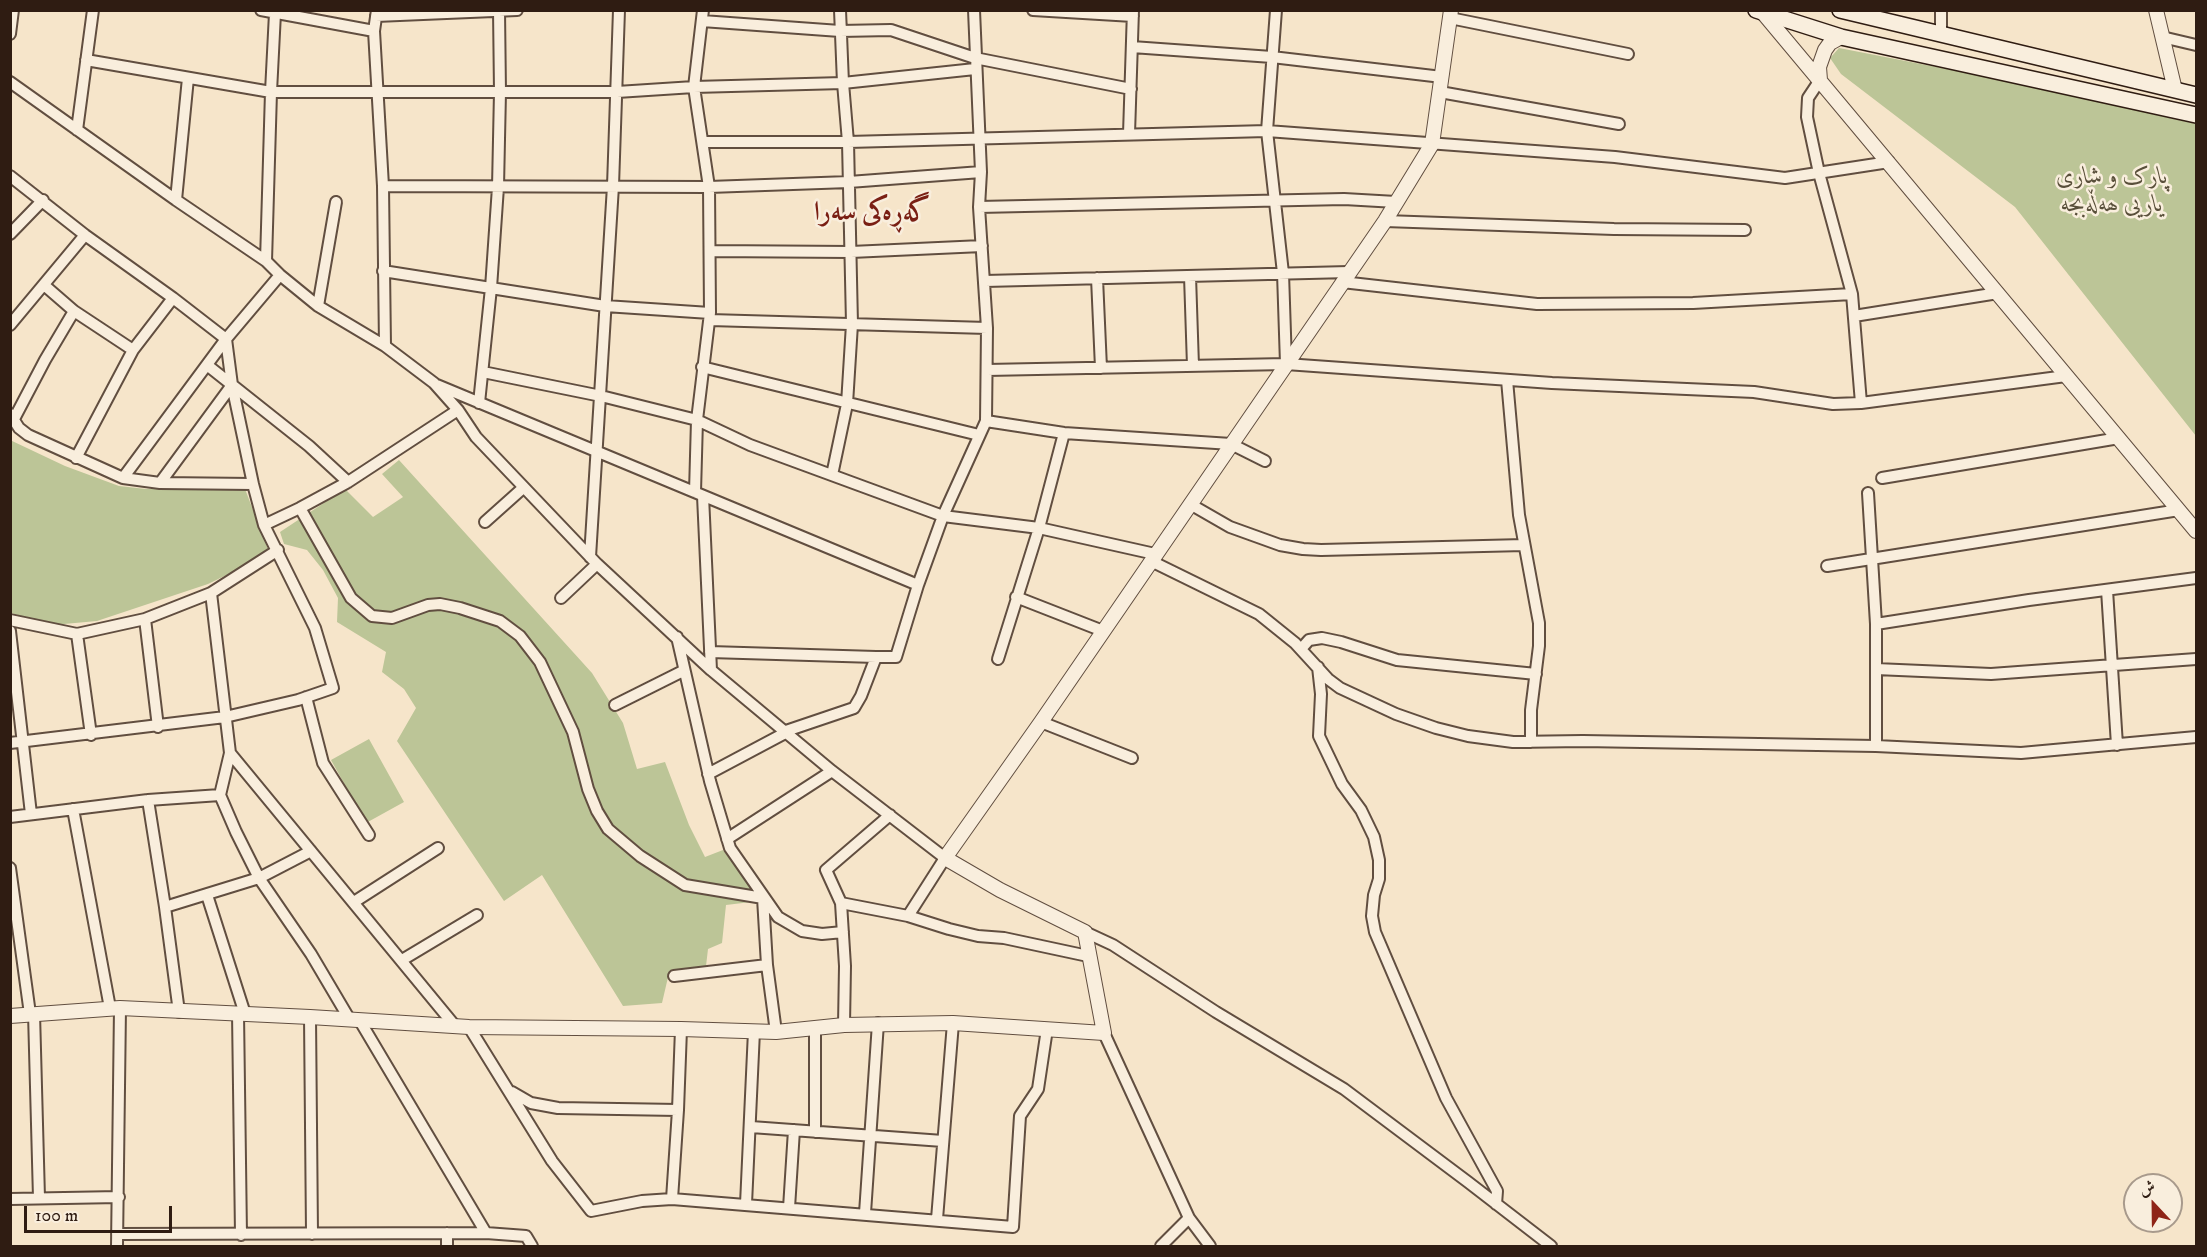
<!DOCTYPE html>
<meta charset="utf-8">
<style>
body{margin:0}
#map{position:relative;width:2207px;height:1257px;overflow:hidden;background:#f6e5ca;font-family:"IM FELL DW Pica",Amiri,serif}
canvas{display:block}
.frame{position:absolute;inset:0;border:12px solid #2f1c12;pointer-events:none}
.north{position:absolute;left:2123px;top:1173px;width:60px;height:60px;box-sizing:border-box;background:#f9eedd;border:2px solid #a89a8c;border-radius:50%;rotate:338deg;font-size:16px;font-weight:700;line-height:24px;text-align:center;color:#2f1c12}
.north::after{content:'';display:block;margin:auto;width:21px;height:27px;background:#8f2418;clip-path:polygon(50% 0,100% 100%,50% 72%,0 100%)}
.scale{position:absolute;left:24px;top:1206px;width:148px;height:27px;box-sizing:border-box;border:3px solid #2f1c12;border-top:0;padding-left:8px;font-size:18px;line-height:21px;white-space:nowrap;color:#2f1c12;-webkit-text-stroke:4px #f9eedd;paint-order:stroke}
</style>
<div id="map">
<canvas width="2207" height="1257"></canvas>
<div class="frame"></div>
<div class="north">ش</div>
<div class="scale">100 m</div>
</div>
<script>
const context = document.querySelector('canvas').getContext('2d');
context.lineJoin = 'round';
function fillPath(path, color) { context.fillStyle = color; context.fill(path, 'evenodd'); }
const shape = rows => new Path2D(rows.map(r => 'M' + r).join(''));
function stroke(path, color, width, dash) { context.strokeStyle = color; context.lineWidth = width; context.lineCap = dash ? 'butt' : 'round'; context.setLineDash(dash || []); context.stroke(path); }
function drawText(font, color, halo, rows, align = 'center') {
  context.font = font + ' "IM FELL DW Pica",Amiri,serif'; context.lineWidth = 5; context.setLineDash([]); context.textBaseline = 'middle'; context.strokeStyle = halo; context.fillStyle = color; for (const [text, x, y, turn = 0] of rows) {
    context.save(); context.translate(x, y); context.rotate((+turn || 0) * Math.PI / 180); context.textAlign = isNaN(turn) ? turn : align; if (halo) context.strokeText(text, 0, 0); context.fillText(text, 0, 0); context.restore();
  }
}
fillPath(shape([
 [1839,48,2003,80,2196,124,2196,436,2015,207,1841,74,1830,58],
 [10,440,65,466,119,486,146,489,245,489,268,549,243,567,208,584,97,621,53,625,11,613],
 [399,460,592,673,623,723,637,769,665,762,689,825,705,857,723,850,751,887,751,902,726,905,722,943,708,949,706,966,669,973,662,1003,623,1006,542,875,504,901,397,741,416,708,404,689,382,672,386,652,337,622,338,598,323,570,307,550,284,544,280,532,345,489,373,517,403,497,382,474],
 [369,739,404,802,366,823,331,760]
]), '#bcc597');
const minor = shape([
 [261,10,374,31],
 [377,10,374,31,383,186,385,346],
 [1033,10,1133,16],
 [1276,10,1267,131,1283,273,1286,364],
 [376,16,517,10],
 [1450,18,1628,54],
 [702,21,840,31,891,30,975,58,1131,89],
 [10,34,13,10],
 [1941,35,1941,10],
 [2162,37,2196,45],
 [1132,47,1272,57,1442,77],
 [86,60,271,92,617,92,694,87,843,83,975,69],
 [1820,80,1808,98,1807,117,1819,173,1852,294,1861,403],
 [10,82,176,200,266,261,280,275,318,306,385,346,434,383,458,410,476,437,597,564,711,670,832,771,945,858,908,916],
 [1440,92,1619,124],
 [77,130,93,10],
 [1129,134,1133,10],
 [703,142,848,142,1267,131,1615,157,1785,178,1889,162],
 [10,176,85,235,173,298,226,339,232,385,253,484,264,525,315,628,333,688,298,700,225,717,10,743],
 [383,186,709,187,849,182,981,172],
 [176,200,188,78],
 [979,207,1344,199,1396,202],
 [1385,221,1614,229,1745,230],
 [10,234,43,200],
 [710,251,851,252,982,246],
 [266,261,271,92,275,13],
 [383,271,605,306,710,313],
 [1190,276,1193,366],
 [1097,278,1101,368],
 [985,281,1349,272],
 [1342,282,1537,304,1693,303,1852,294],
 [44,285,74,311,133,350],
 [318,306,336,202],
 [1854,316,1998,293],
 [710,320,987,328],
 [10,325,85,235],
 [207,365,309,446,348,482],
 [702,367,979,435],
 [987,370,1286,364,1552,383,1754,392,1833,404,1861,403,2066,376],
 [483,372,601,396,697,420,750,445,943,516,1039,528,1155,554],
 [1507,380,1519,515,1539,623,1539,646,1531,710,1531,742],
 [437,385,918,585],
 [479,403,491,288,498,187,500,92,499,10],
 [10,414,19,428,28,435,123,478,160,483,253,484],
 [14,419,45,360,74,311],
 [986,421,1064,433,1231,444,1265,461],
 [76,458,133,350,173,298],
 [832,475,847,404,852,324,848,142,843,83,840,10],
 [123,478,226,339,280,275],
 [1882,478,2119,438],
 [160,483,232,385],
 [695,492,697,420,710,313,709,187,694,87,703,10],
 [1868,493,1876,624,1876,746],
 [703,496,711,670],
 [1190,504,1230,527,1280,545,1303,549,1321,550,1524,545],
 [300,508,351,598,372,616,392,618,428,605,440,604,460,608,500,621,520,636,540,662,573,732,588,789,597,811,608,829,640,856,685,885,763,898,767,965,776,1032],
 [485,522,523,488],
 [264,525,300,508,348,482,458,410],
 [590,557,613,186,619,10],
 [1151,561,1259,614,1295,643,1328,679,1340,688,1396,714,1436,728,1468,736,1513,742,1583,741,1876,746,2021,753,2196,737],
 [1827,566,2179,510],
 [2107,590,2117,745],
 [211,593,230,753,455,1026],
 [1016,597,1103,631],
 [561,598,597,564],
 [145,619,158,727],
 [10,620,77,634,145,619,211,593,278,550],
 [1876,624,2029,600,2196,578],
 [10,631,31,814],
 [77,634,91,735],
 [677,637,710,781,730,848,778,917,802,931,822,934,843,932],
 [1301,649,1309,640,1322,638,1341,642,1397,660,1536,674],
 [710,652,876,657],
 [998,659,1039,528,1064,433],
 [1318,667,1321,694,1319,736,1342,784,1361,810,1374,837,1379,860,1379,879,1374,895,1372,916,1375,932,1446,1098,1497,1191,1496,1204],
 [1876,669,1991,674,2196,659],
 [306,697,323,763,369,835],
 [615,705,683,671],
 [1041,722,1132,758],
 [786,731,854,708,861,696,876,657,896,657,918,585,943,516,986,421,987,328,979,207,981,172,974,10],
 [708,774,787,732],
 [220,795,236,832,259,878,311,954,350,1020],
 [148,800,165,907,179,1012],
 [73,809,110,1008],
 [10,817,148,800,220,795,230,753],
 [727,839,832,771],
 [10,868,30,1014],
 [207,895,245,1014],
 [354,902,438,848],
 [841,903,826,870,890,815],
 [165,907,259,878,311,851],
 [1085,932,1113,945,1216,1012,1344,1089,1468,1182,1551,1246],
 [402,960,477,915],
 [674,976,767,965],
 [34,1013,39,1198],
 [238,1013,241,1235],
 [310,1017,312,1234],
 [360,1021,486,1233],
 [844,1025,845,966,841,903,908,916,949,929,978,936,1004,938,1088,956],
 [469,1027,552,1161,591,1211,642,1201,672,1199,1013,1227,1020,1116,1038,1089,1047,1029],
 [815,1028,815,1132],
 [1104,1033,1189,1218,1210,1246],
 [512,1092,531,1103,558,1108,678,1110],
 [751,1127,943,1141],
 [10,1199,119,1197],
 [672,1199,678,1110,681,1029],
 [746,1204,754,1031],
 [789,1208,794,1130],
 [865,1213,878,1023],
 [937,1219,953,1023],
 [447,1233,447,1246],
 [117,1234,486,1233,526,1236,532,1246],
 [117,1246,120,1008],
 [1161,1246,1189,1218]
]);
const tertiary = shape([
 [1765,10,1764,14,2196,531],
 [2156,10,2175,90],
 [1820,80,1819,67,1825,50,1830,43,1841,37],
 [10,1016,120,1008,310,1017,469,1027,681,1029,776,1032,844,1025,953,1023,1104,1033,1085,932,1000,890,945,858,1041,722,1385,221,1432,144,1451,10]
]);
const secondary = shape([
 [1756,10,1841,37,2196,115],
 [1840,10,2196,95]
]);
stroke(minor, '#614e40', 14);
stroke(tertiary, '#614e40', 16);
stroke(secondary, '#2f1c12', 18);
stroke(minor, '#f9eedd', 10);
stroke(tertiary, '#f9eedd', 14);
stroke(secondary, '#f9eedd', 15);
drawText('italic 24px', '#594f3a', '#f9eedd', [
 ["پارک و شاری",2112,178],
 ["یاریی ھەڵەبجە",2112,206]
]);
drawText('bold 27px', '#7a1f14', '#f9eedd', [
 ["گەڕەکی سەرا",872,214]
]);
</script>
